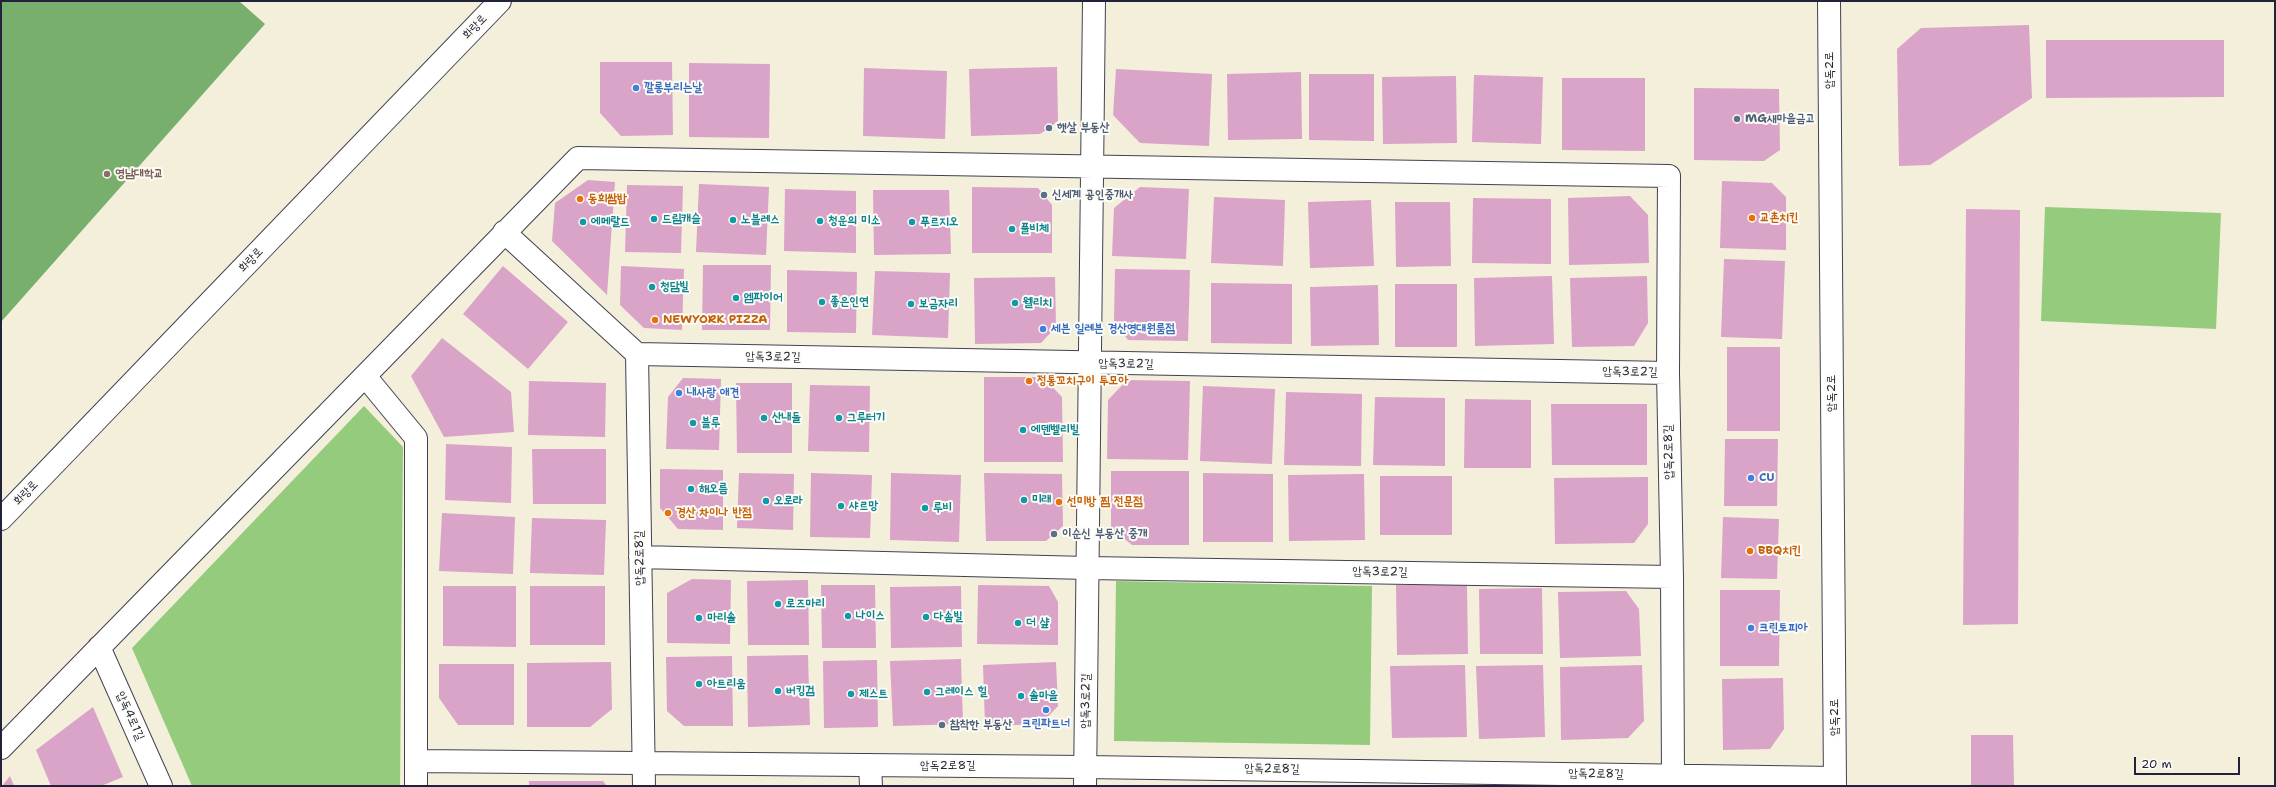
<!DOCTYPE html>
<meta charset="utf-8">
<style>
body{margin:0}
#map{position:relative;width:2276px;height:787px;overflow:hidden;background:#f3efdb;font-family:"Shantell Sans",sans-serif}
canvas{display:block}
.frame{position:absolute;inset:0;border:2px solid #22223b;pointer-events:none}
.scale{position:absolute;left:2134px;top:757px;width:106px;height:18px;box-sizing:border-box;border:2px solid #22223b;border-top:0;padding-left:5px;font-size:12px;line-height:14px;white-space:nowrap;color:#22223b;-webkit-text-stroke:3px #fdfcf7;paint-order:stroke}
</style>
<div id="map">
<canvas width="2276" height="787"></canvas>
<div class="frame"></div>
<div class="scale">20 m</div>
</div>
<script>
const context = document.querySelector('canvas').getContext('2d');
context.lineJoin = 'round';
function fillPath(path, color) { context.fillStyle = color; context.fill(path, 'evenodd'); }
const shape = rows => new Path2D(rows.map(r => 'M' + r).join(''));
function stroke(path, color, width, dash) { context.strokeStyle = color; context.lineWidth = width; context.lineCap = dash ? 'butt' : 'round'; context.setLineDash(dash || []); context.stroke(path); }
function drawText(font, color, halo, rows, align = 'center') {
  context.font = font + ' "Shantell Sans","Poor Story",sans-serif'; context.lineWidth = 4; context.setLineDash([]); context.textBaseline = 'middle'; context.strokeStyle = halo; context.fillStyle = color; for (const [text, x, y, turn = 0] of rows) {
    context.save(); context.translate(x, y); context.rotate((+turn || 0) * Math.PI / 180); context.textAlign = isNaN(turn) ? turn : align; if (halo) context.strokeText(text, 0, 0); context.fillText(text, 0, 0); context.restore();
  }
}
fillPath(shape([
 [2045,207,2221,213,2216,329,2041,321],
 [364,406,403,447,400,786,192,786,132,648],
 [1116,581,1372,586,1370,745,1114,741]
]), '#95cb7d');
fillPath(shape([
 [1,1,239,1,265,24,1,322]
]), '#78af6c');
fillPath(shape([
 [2029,25,2032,98,1930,165,1899,166,1897,49,1921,28],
 [2046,40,2224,40,2224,97,2046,98],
 [600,62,672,62,673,135,621,136,600,113],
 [689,63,770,64,769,138,689,137],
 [1057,67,1058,121,1049,128,1040,134,971,136,969,69],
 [864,68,947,71,945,139,863,136],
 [1116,69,1212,74,1209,146,1140,143,1113,115],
 [1301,72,1302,139,1228,140,1227,74],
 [1309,74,1374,74,1374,141,1309,140],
 [1474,75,1543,77,1541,144,1472,142],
 [1456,76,1457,143,1383,144,1382,77],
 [1562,78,1645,78,1645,151,1562,150],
 [1694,88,1779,89,1780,150,1764,161,1694,160],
 [588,180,615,182,607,295,552,241,555,203],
 [1722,181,1772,183,1786,197,1786,250,1720,248],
 [699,184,769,187,766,255,696,252],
 [627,185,683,186,681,253,625,252],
 [972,187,1038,188,1052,205,1052,253,972,253],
 [1140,187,1189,189,1186,259,1112,256,1114,208],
 [785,189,856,191,856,253,784,251],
 [873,190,949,190,951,254,874,255],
 [1630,196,1648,215,1649,263,1569,265,1568,198],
 [1214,197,1285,200,1283,266,1211,263],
 [1473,198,1551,199,1551,264,1472,263],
 [1371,200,1374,266,1310,268,1308,202],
 [1395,202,1450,202,1451,266,1396,267],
 [1966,209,2020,210,2018,624,1963,625],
 [1724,259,1785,261,1782,339,1721,337],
 [703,265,771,265,770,330,702,330],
 [503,266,568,322,528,369,463,314],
 [621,266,684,269,682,330,644,328,620,305],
 [1115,269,1190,270,1188,341,1128,340,1114,321],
 [787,270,857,272,856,333,787,332],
 [875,271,950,273,948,338,872,335],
 [1552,276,1554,344,1475,346,1474,278],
 [1647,276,1648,323,1634,346,1572,347,1570,278],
 [1055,277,1056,327,1041,343,975,344,974,278],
 [1211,283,1292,284,1292,344,1211,343],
 [1395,284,1457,284,1457,347,1395,347],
 [1378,285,1379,345,1311,346,1310,287],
 [442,338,511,392,514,432,444,437,411,376],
 [1727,347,1780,347,1780,431,1727,431],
 [984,377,1043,377,1062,397,1063,462,984,462],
 [683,378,721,379,719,450,666,449,668,397],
 [1127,380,1190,381,1188,460,1107,459,1108,400],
 [529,381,606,383,605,437,528,435],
 [736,383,792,383,792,453,737,453],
 [810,385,870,386,869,452,808,451],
 [1203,386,1275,389,1272,464,1200,461],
 [1286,392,1362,394,1361,466,1284,465],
 [1375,397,1445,398,1445,466,1373,465],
 [1465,399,1531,400,1531,468,1464,468],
 [1551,404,1647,404,1647,465,1552,465],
 [1725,439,1778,439,1777,506,1724,506],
 [446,444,512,447,511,503,445,500],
 [532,449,606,449,606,504,533,504],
 [660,469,723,470,723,530,678,529,660,508],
 [1111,471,1189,471,1189,545,1132,545,1111,528],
 [739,473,794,474,793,530,737,528],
 [811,473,872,475,870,538,810,537],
 [891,473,961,475,959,542,890,540],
 [984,473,1062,474,1063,526,1046,541,986,541],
 [1203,473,1273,474,1273,542,1203,542],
 [1364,474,1365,540,1289,541,1288,475],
 [1380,476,1452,476,1452,535,1380,535],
 [1648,477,1648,524,1634,543,1555,544,1554,478],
 [442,513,515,517,513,574,439,571],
 [1723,517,1779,519,1777,579,1721,578],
 [532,518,606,520,604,575,530,573],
 [692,579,731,580,730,644,667,643,667,593],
 [808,580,809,645,748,645,747,581],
 [821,585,875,585,876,648,822,648],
 [978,585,1049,586,1058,602,1058,645,977,644],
 [1396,585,1467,585,1468,654,1397,655],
 [443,586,516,586,516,647,443,646],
 [530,586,605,586,605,645,530,645],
 [961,586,962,647,891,648,890,587],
 [1542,588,1543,654,1480,654,1479,589],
 [1720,590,1780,590,1779,666,1720,666],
 [1626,591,1639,609,1641,656,1560,658,1558,592],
 [808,655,810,725,748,727,747,656],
 [732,656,733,726,684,726,667,711,666,657],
 [961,659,963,724,893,726,890,661],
 [877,660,878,727,824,728,823,661],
 [611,662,612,709,590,727,527,727,527,663],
 [1056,662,1058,706,1041,724,985,726,983,665],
 [439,664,514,664,514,725,458,725,439,698],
 [1465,665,1467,737,1392,738,1390,666],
 [1543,665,1545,737,1479,739,1476,666],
 [1642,665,1644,721,1628,738,1561,740,1560,667],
 [1783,678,1784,729,1770,749,1723,750,1722,679],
 [93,707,123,777,101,786,51,786,36,750],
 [1971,735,2013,735,2014,786,1971,786],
 [10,776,14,786,2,786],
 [529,781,603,781,607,786,529,786]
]), '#daa3c8');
const minor = shape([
 [1829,1,1835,786],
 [504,232,637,354,1668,373],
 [637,354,644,786],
 [365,376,416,438,416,786],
 [1,519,500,1],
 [640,557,1087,568,1672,577],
 [99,647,161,786],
 [1,748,578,158,1669,176,1668,373,1672,577,1673,776],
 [416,761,1085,767,1835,778],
 [870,765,871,786],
 [1085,786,1094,1]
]);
stroke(minor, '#414153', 24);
stroke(minor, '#fff', 22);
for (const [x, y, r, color] of [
 [636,88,4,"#3f7fe0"],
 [1737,119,4,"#5c6f8a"],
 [1049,128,4,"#5c6f8a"],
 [107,174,4,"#8d6e63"],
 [1044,195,4,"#5c6f8a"],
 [580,199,4,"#e8710a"],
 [1752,218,4,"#e8710a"],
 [654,219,4,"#0f9aa8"],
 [733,220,4,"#0f9aa8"],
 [820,221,4,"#0f9aa8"],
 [583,222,4,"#0f9aa8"],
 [912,222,4,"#0f9aa8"],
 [1012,229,4,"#0f9aa8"],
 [652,287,4,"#0f9aa8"],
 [736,298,4,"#0f9aa8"],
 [822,302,4,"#0f9aa8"],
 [1015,303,4,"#0f9aa8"],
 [911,304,4,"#0f9aa8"],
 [655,320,4,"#e8710a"],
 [1043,329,4,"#3f7fe0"],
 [1029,381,4,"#e8710a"],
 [679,393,4,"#3f7fe0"],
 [764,418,4,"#0f9aa8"],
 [839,418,4,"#0f9aa8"],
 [693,423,4,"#0f9aa8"],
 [1023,430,4,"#0f9aa8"],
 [1751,478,4,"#3f7fe0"],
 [691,489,4,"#0f9aa8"],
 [1024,500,4,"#0f9aa8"],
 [766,501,4,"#0f9aa8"],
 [1059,502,4,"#e8710a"],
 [841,506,4,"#0f9aa8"],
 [925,508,4,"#0f9aa8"],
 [668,513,4,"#e8710a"],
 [1054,534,4,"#5c6f8a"],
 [1750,551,4,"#e8710a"],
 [778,604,4,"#0f9aa8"],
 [848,616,4,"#0f9aa8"],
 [926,617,4,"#0f9aa8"],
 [699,618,4,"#0f9aa8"],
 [1018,623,4,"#0f9aa8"],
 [1751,628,4,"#3f7fe0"],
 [699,684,4,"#0f9aa8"],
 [778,691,4,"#0f9aa8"],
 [927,692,4,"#0f9aa8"],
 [851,694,4,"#0f9aa8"],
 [1021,696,4,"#0f9aa8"],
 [1046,710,4,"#3f7fe0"],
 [942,725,4,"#5c6f8a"]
]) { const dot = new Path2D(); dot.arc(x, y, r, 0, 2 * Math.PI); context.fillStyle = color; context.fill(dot); stroke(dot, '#fdfcf7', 1.5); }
drawText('12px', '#22223b', '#fdfcf7', [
 ["화랑로",475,27,-46],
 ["압독2로",1830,70,-90],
 ["화랑로",251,260,-46],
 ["압독3로2길",773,357,1],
 ["압독3로2길",1126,364,1],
 ["압독3로2길",1630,372,1],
 ["압독2로",1832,393,-90],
 ["압독2로8길",1669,452,-91],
 ["화랑로",26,493,-46],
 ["압독2로8길",640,558,-91],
 ["압독3로2길",1380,572,1],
 ["압독3로2길",1086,701,-89],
 ["압독4로1길",130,716,66],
 ["압독2로",1835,717,-90],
 ["압독2로8길",948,766],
 ["압독2로8길",1272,769,1],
 ["압독2로8길",1596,774,1]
]);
drawText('bold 12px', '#366cbe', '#fdfcf7', [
 ["깔롱부리는날",644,88],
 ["세븐 일레븐 경산영대원룸점",1051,329],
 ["내사랑 애견",687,393],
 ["CU",1759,478],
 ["크린토피아",1759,628],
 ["크린파트너",1046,724,"center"]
], 'left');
drawText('bold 12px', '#4e5e75', '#fdfcf7', [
 ["MG새마을금고",1745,119],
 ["햇살 부동산",1057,128],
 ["신세계 공인중개사",1052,195],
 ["이순신 부동산 중개",1062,534],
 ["참착한 부동산",950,725]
], 'left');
drawText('bold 12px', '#785e54', '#fdfcf7', [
 ["영남대학교",115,174]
], 'left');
drawText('bold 12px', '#c56008', '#fdfcf7', [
 ["동희쌈밥",588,199],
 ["교촌치킨",1760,218],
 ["NEWYORK PIZZA",663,320],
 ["정통꼬치구이 투모아",1037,381],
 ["선미방 찜 전문점",1067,502],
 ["경산 차이나 반점",676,513],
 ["BBQ치킨",1758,551]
], 'left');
drawText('bold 12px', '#0d838f', '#fdfcf7', [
 ["드림캐슬",662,219],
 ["노블레스",741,220],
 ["청운의 미소",828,221],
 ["에메랄드",591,222],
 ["푸르지오",920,222],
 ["풀비체",1020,229],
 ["청담빌",660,287],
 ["엠파이어",744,298],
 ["좋은인연",830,302],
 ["웰리치",1023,303],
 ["보금자리",919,304],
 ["산내들",772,418],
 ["그루터기",847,418],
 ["블루",701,423],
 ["에덴벨리빌",1031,430],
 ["해오름",699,489],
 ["미래",1032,500],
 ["오로라",774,501],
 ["샤르망",849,506],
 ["루비",933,508],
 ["로즈마리",786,604],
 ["나이스",856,616],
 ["다솜빌",934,617],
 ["마리솔",707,618],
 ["더 샾",1026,623],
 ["아트리움",707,684],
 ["버킹검",786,691],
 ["그레이스 힐",935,692],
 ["제스트",859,694],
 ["솔마을",1029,696]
], 'left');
</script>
